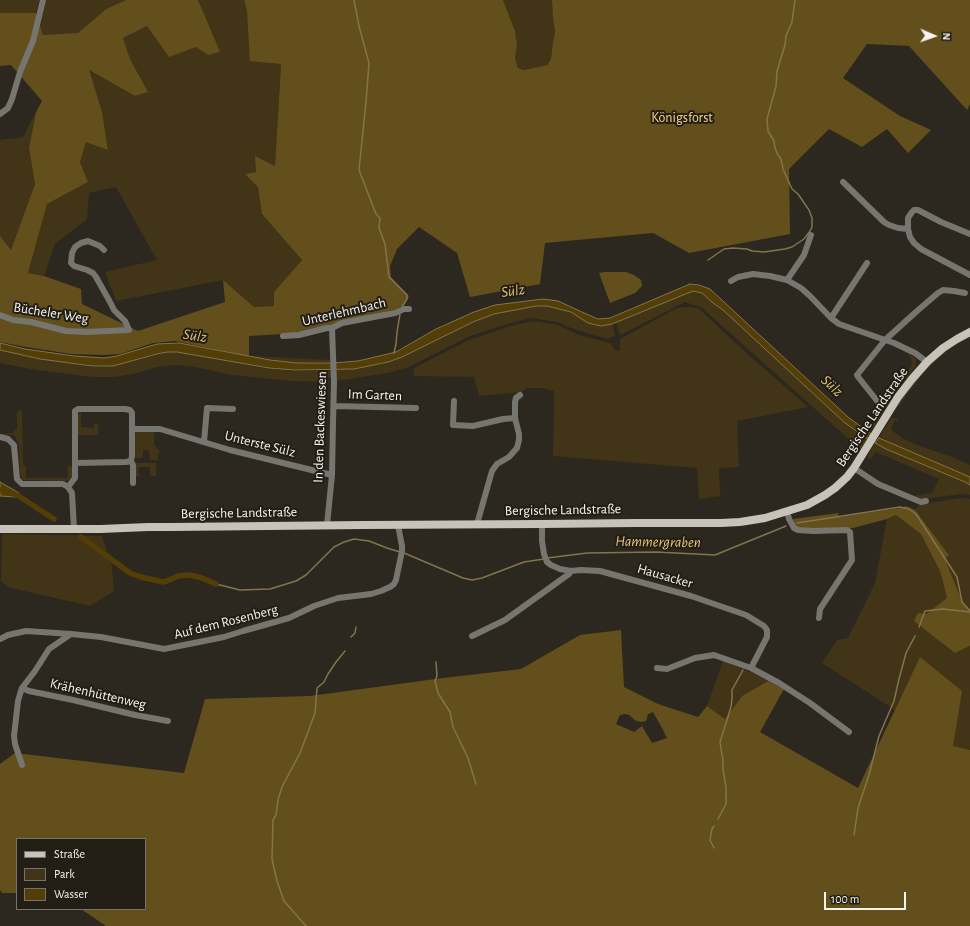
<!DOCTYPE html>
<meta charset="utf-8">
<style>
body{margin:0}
#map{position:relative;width:970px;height:926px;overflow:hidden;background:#2c281f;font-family:"Alegreya Sans",sans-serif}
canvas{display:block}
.legend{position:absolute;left:16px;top:838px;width:130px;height:72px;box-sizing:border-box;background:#221e15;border:1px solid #76736b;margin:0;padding:5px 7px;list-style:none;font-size:12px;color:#f5f3ec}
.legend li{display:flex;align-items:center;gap:8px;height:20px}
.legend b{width:20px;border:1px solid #76736b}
.north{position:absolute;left:914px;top:16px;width:40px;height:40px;-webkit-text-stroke:3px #221e15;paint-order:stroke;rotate:92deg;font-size:11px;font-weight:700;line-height:16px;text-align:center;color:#f5f3ec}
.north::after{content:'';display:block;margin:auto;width:14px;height:18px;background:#f5f3ec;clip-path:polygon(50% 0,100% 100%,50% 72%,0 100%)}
.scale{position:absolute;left:824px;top:892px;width:82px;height:18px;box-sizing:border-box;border:2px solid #f5f3ec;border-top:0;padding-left:5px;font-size:12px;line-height:14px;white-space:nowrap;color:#f5f3ec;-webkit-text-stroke:3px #221e15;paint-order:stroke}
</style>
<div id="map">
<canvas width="970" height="926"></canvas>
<ul class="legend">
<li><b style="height:5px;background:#c7c3b9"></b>Straße</li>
<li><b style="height:11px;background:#423517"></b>Park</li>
<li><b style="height:11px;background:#523e06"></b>Wasser</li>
</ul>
<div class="north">N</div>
<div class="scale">100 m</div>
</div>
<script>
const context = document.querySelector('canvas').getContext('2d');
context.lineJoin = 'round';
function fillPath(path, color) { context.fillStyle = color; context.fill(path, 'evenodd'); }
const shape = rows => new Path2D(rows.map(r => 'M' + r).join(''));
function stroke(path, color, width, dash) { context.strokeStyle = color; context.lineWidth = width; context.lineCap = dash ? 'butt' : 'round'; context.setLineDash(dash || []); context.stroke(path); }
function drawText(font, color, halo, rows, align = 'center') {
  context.font = font + ' "Alegreya Sans",sans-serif'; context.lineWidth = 4; context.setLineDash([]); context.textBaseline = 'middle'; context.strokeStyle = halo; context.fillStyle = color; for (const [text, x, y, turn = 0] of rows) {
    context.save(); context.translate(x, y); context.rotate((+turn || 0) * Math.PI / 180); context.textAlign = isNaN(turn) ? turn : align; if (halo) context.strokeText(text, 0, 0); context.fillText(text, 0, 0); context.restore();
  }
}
fillPath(shape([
 [0,0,39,0,36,13,0,13],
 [46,0,126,0,106,9,78,33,43,35,39,23],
 [198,0,244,0,247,11,281,64,275,166,255,156,256,172,246,174,258,187,262,214,302,260,274,292,275,306,254,307,223,280,116,301,105,272,157,260,116,187,89,193,87,219,55,244,44,276,28,273,47,204,88,182,80,162,86,141,108,150,102,112,88,70,135,96,148,92,130,59,123,38,147,26,169,56,197,47,208,55,219,52],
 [503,0,552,0,553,19,555,32,552,49,551,59,549,65,524,70,518,68,515,58,517,45,515,31],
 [36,112,29,148,35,184,11,251,0,236,0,140,23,137],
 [693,291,702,293,713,303,723,310,845,423,868,439,861,450,701,307,685,302,620,335,616,322],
 [536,306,547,306,570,312,588,323,601,326,612,324,615,336,607,339,571,328,557,322,530,318,504,325,470,336,406,368,388,373,336,381,336,370,354,369,388,362,402,357,473,322,494,314],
 [688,307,698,308,742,349,808,407,737,421,739,467,719,468,720,493,721,496,699,499,697,468,553,456,554,391,541,388,527,388,521,392,479,396,474,377,414,376,414,368,469,340,507,327,533,321,558,325,579,335,610,343,616,351,620,350,620,339,677,308],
 [970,335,970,337,955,345,936,360,921,376,898,407,897,404,907,389,938,355],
 [0,350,39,359,92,367,114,366,156,355,167,352,177,352,269,369,296,371,331,371,332,377,328,378,329,382,291,381,232,375,195,367,177,365,157,367,133,374,115,377,93,377,37,370,0,363],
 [907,353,915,358,916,360,916,366,901,385,891,400,874,428,870,426,894,388,909,370,912,364,911,358],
 [249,356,331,360,331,362,296,363],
 [22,410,23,465,26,466,26,478,68,478,68,465,71,466,73,469,73,475,71,479,65,481,24,480,22,479,20,471,19,445,16,438,14,435,0,435,0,434,13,433,14,430,17,429,17,411],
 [81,412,81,427,94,428,94,424,98,424,98,435,78,435,78,415],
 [891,418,894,418,898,419,897,421,895,420,893,423,891,430,902,438,917,445,952,457,970,465,970,477,879,438],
 [154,430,154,446,156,446,156,449,159,449,158,460,150,460,149,450,143,450,143,458,135,458,135,435,136,432],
 [875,443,886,449,965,482,970,485,970,495,961,494,923,499,920,499,913,496,932,493,939,479,876,452,870,459,868,458,868,455],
 [135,463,156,463,156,476,150,476,150,467,142,467,138,468,138,474,140,474,140,476,135,476],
 [962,498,970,499,970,611,961,599,945,559,949,555,915,510,920,504],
 [896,515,921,534,940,571,947,598,926,614,955,653,970,646,970,750,952,746,920,658,895,710,822,663,837,640,848,638,875,583,887,519],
 [2,534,102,536,112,567,114,591,90,606,8,587,1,581],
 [723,661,755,674,768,681,742,696,725,719,707,706]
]), '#423517');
fillPath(shape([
 [126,0,198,0,220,52,208,55,196,47,169,57,147,26,123,38,130,59,148,92,135,96,89,70,102,112,108,150,86,142,80,162,88,182,47,204,28,273,44,276,81,289,82,304,138,331,225,302,223,280,254,307,274,306,274,292,302,260,262,214,258,187,245,174,256,172,255,156,275,166,281,64,250,61,247,11,244,0,503,0,515,31,517,45,515,58,518,68,524,70,548,65,551,59,552,49,555,32,553,19,552,0,970,0,970,104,967,110,909,46,867,44,843,78,900,116,931,130,908,153,887,129,862,147,829,129,789,169,790,234,689,253,653,233,545,243,540,284,470,297,457,253,419,227,397,249,390,266,391,277,409,296,407,300,403,305,397,309,299,333,249,336,249,356,175,341,153,343,120,354,104,355,71,354,26,347,0,342,0,236,11,250,35,184,29,148,36,112,42,101,11,65,0,66,0,13,36,13,43,35,78,33,106,9],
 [604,272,626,272,634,275,641,280,642,286,635,293,610,303,599,273],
 [906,506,915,510,949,555,945,559,961,599,970,611,970,646,955,653,914,621,918,613,926,614,947,598,940,571,921,534,896,515,887,519,853,528,834,529,818,530,796,527,793,519,838,513,839,517,901,508],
 [621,630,624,687,658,704,698,717,707,706,725,719,742,696,768,681,784,689,760,732,858,788,920,657,962,691,953,746,970,750,970,926,106,926,81,909,145,909,145,839,17,839,17,893,2,893,0,890,0,764,15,753,184,773,205,699,310,696,443,678,521,669,580,635],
 [653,712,663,730,667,738,652,743,642,726,634,732,616,724,620,715,625,714,629,715,636,721,642,722,646,721,648,714]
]), '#634f1c');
const water = shape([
 [690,284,699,285,710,289,848,417,871,434,868,439,845,423,723,310,713,303,702,293,693,291,612,324,601,326,588,323,571,312,547,306,536,306,494,314,473,322,402,357,388,362,354,369,295,370,269,368,177,352,167,352,157,354,113,366,92,366,40,359,0,350,0,343,25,349,74,356,104,358,117,356,157,344,179,343,270,360,297,363,332,363,358,361,396,352,436,329,474,312,495,305,543,299,558,301,582,312,598,319,610,318,690,284],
 [879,438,970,477,970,485,965,482,886,449,875,443,879,438],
 [0,482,19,493,16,497,0,496,0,482]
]);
fillPath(water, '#523e06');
stroke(water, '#83744b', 1);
stroke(shape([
 [354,0,359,26,369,63,366,102,359,170,376,214,380,218,379,228,385,244,389,277,407,295,407,299,402,307],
 [708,260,724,249,733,248,747,249,752,251,764,252,785,249,792,247,804,239,810,231,812,227,812,218,809,210,798,194,792,189,783,169,781,159,778,155,775,148,774,141,768,131,767,119,776,86,777,71,785,45,786,36,792,22,795,0],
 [394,353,396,344,397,332,400,314],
 [797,523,900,507,909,509,916,514,957,577,962,602,970,611],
 [404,553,463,578,472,580,482,578,524,562,544,559],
 [547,558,587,553,657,552,715,555,786,526],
 [216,584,240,590,270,589,296,581,306,575,334,547,344,542,354,539,369,541,387,548,400,552],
 [919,627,925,611,943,609,970,612],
 [351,637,355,633,356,627],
 [436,662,437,676,435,681,438,693,450,712,453,727,468,758,476,784],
 [718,819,726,804,726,787,723,769,723,761,720,742,731,707,732,699,732,690,743,670],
 [714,826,712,829,710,840,714,848],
 [854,835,858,808,869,775,879,736,894,701,899,679,906,653,915,636],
 [306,926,284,901,277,881,272,859,273,820,276,815,278,800,282,787,300,753,315,713,317,688,324,682,328,674,336,662,345,651]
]), '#83744b', 1.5);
stroke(shape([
 [0,490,17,495,54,519],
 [81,537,130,573,141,577,163,582,167,581,178,576,190,575,202,578,216,584]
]), '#523e06', 5.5);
stroke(shape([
 [0,114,8,108,12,99,20,72,33,41,43,0],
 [843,182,884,222,889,225,898,228,908,229],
 [970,234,941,222,918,210,914,210,912,212,908,218,908,229,910,237,914,243,921,249,970,275],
 [787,280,804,255,811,235],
 [731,281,738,277,753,274,770,276,787,280,801,288,810,296,831,318,839,324,894,343,915,353,927,362],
 [0,315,13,320,31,322,66,331,87,332,129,330,125,321,114,310,110,302,96,277,93,273,87,270,74,266,71,263,72,253,75,247,81,243,88,241,100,246,104,250],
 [831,318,867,263],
 [283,336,299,335,327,328,332,328,342,323,395,313,404,309,409,309],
 [454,401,453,425,473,426,503,419,515,418],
 [878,402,859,378,857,375,885,340,917,311,938,293,943,290,954,291,965,293],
 [334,406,416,408],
 [132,429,160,429,230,450,332,475],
 [0,437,8,439,14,445,17,479,22,484,63,484,68,487,72,493,74,529],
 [204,442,207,408,233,409],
 [131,461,133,465,133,483],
 [854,468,878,484,916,500,921,502,926,501],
 [68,487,75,478,75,463,126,462,131,461,132,456,132,413,130,410,125,409,78,409,75,411,75,463],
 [787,511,789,519,794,528,798,530,813,531,847,530,850,532,852,560,820,609,819,618],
 [477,524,492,471,497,464,509,457,517,448,519,440,519,434,515,418,515,402,516,398,520,395],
 [542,524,542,541,544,554,547,562,551,565,560,569,571,571,581,570,600,571,691,596,746,615,764,626,767,630,767,637,751,668,779,683,810,703,849,732],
 [327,525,332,475,333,423,334,382,332,328],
 [472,636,505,620,562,579,569,574,571,571],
 [0,639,8,635,26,631,71,634,101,637,164,649,224,637,243,631,289,618,314,606,338,598,371,594,381,591,390,587,394,584,396,580,402,551,402,546,398,525],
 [657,668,667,669,695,658,714,655,751,668],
 [22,688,29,691,73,700,135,715,168,721],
 [22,765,15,744,14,736,18,701,20,694,22,688,35,671,49,649,71,634]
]), '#777570', 6);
stroke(shape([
 [0,529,101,529,148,527,172,527,365,525,542,524,637,523,721,523,740,522,765,518,807,505,825,495,835,488,847,477,854,468,898,397,912,379,927,362,943,348,957,339,970,332]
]), '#c7c3b9', 8);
drawText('14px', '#fad88b', '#221e15', [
 ["Königsforst",682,118]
]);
drawText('14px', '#f5f3ec', '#221e15', [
 ["Unterlehmbach",344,312,-13],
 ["Bücheler Weg",51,313,9],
 ["Im Garten",375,395,2],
 ["Bergische Landstraße",872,417,-56],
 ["In den Backeswiesen",320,427,-88],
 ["Unterste Sülz",260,444,14],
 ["Bergische Landstraße",563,510,-1],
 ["Bergische Landstraße",239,513,-1],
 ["Hausacker",665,576,16],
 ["Auf dem Rosenberg",226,622,-14],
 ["Krähenhüttenweg",98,694,13]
]);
drawText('italic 15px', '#e6c578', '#221e15', [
 ["Sülz",513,291,-8],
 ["Sülz",195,336,9],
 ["Sülz",832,386,43],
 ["Hammergraben",658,542,1]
]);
</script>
